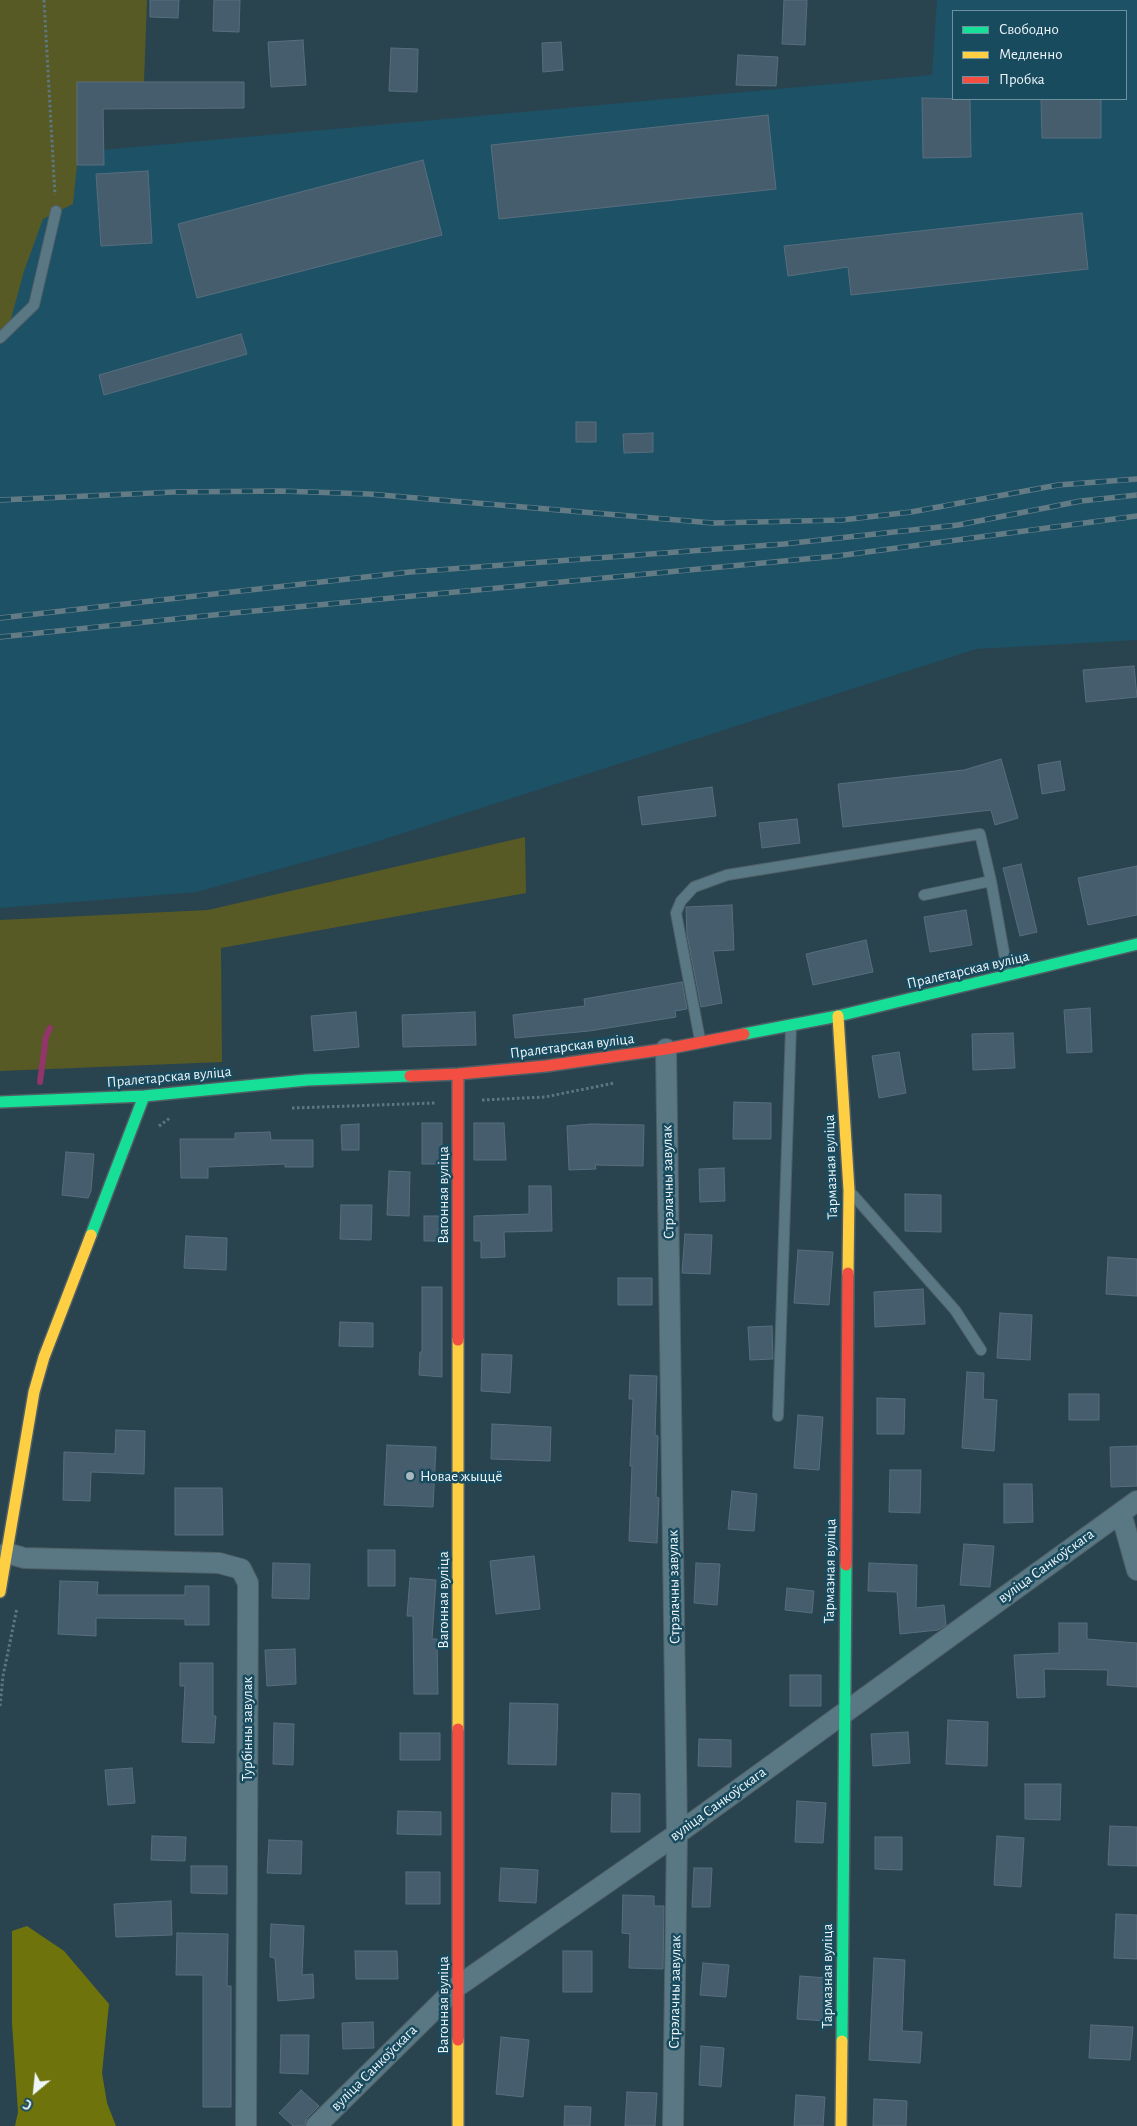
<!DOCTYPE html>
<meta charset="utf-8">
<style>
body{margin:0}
#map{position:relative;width:1137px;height:2126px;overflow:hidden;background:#29444f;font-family:"Alegreya Sans",sans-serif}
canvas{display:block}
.legend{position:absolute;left:952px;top:10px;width:175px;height:90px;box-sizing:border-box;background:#194b5f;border:1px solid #6e8f9d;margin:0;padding:6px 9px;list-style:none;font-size:15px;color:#eef6fa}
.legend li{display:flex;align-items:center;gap:10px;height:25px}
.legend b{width:25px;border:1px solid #6e8f9d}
.north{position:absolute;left:10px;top:2066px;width:50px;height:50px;-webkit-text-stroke:4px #194b5f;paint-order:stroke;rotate:208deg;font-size:14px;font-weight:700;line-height:20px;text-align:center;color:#eef6fa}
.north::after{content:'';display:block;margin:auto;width:18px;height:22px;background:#eef6fa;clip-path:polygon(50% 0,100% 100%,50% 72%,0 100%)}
</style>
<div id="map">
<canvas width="1137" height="2126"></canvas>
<ul class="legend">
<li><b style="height:6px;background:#16e098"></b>Свободно</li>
<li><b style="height:6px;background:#ffcf43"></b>Медленно</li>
<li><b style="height:6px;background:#f24e42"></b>Пробка</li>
</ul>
<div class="north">С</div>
</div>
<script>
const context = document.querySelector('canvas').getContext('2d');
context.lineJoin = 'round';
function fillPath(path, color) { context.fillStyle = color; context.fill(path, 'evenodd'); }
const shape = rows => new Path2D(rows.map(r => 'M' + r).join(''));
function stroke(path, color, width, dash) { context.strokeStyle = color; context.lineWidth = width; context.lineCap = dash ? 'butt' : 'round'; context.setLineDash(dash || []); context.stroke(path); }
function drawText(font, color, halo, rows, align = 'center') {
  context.font = font + ' "Alegreya Sans",sans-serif'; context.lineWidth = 5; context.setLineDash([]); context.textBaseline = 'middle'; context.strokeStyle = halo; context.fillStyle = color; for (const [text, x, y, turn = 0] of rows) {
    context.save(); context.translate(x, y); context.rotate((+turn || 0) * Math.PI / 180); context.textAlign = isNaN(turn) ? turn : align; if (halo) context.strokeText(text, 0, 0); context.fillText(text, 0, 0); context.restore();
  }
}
fillPath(shape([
 [937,0,1137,0,1137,640,976,649,366,845,196,892,0,908,0,147,69,153,932,75],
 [953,11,1126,11,1126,99,953,99]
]), '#1d5166');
fillPath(shape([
 [0,0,147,0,144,82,77,82,77,165,73,204,43,219,24,271,8,330,0,340],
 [525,837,526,893,221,948,222,1062,0,1071,0,920,208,910]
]), '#575a24');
fillPath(shape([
 [27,1926,64,1951,109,2004,102,2073,107,2103,116,2126,15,2126,18,2112,12,2023,12,1931]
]), '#6f730c');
stroke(shape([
 [40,1082,46,1036,50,1028]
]), '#91356a', 6);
const building = shape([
 [150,0,179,0,178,18,150,17,150,0],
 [214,0,240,0,239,32,213,31,214,0],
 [784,0,807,0,805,45,782,44,784,0],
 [303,40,306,85,271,87,268,42,303,40],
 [561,42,563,70,543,72,542,43,561,42],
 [391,48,418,49,417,92,389,91,391,48],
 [738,55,778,57,776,86,736,85,738,55],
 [77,82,244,82,244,108,103,109,104,165,77,165,77,82],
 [922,98,970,99,971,157,923,158,922,98],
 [1041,99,1101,99,1101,138,1042,138,1041,99],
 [768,115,776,189,499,219,491,145,768,115],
 [423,160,442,235,197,298,178,224,423,160],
 [148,171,152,243,101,246,96,174,148,171],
 [1082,213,1088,269,851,295,848,267,788,276,784,246,1082,213],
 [241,334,247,354,104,395,99,375,241,334],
 [576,422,596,422,596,442,576,442,576,422],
 [653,433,653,452,624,453,623,434,653,433],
 [1134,666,1137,697,1086,702,1083,670,1134,666],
 [1001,759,1018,818,995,825,991,810,843,827,838,784,964,770,1001,759],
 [1060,761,1065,790,1042,794,1038,765,1060,761],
 [712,787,716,816,642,825,638,797,712,787],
 [797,819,800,843,762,848,759,823,797,819],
 [1021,864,1037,932,1020,936,1003,868,1021,864],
 [1137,866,1137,915,1088,925,1078,878,1137,866],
 [732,905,734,950,713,951,722,1003,701,1007,687,935,686,907,732,905],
 [966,910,972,945,930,952,924,917,966,910],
 [866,940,873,972,813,985,806,954,866,940],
 [682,982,687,1009,675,1011,676,1017,589,1031,515,1038,513,1015,585,1006,584,999,682,982],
 [1090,1008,1092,1052,1067,1053,1064,1010,1090,1008],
 [356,1012,359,1047,314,1051,311,1016,356,1012],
 [475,1012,476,1045,403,1047,402,1015,475,1012],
 [1013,1033,1015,1068,973,1070,972,1034,1013,1033],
 [899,1052,906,1093,879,1098,872,1056,899,1052],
 [734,1102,771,1103,771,1139,733,1139,734,1102],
 [422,1123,442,1123,442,1164,422,1164,422,1123],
 [474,1123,504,1123,506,1160,474,1160,474,1123],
 [359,1124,359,1150,342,1150,341,1125,359,1124],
 [591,1124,644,1125,643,1166,595,1165,596,1169,569,1170,567,1126,591,1124],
 [270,1132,271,1140,313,1140,313,1167,285,1167,285,1164,208,1167,208,1178,181,1178,180,1139,235,1139,235,1133,270,1132],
 [66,1152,94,1154,91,1191,88,1198,62,1195,66,1152],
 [724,1168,725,1201,700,1202,699,1169,724,1168],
 [389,1171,410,1172,409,1216,387,1215,389,1171],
 [529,1186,551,1186,552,1231,504,1232,505,1257,481,1258,481,1241,474,1241,474,1216,529,1214,529,1186],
 [905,1194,941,1195,941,1232,905,1231,905,1194],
 [341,1205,372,1205,371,1240,340,1239,341,1205],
 [424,1216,442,1216,442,1241,424,1241,424,1216],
 [685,1234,712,1235,710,1274,682,1273,685,1234],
 [186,1236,227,1238,226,1270,184,1268,186,1236],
 [798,1250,833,1252,829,1305,794,1303,798,1250],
 [1108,1257,1137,1259,1137,1296,1106,1294,1108,1257],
 [618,1278,652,1278,652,1305,618,1305,618,1278],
 [422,1287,442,1287,442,1377,419,1375,420,1352,422,1352,422,1287],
 [923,1289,925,1324,875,1327,874,1292,923,1289],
 [1000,1313,1032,1315,1030,1360,997,1358,1000,1313],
 [340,1322,373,1323,373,1347,339,1346,340,1322],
 [772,1326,773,1359,750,1360,748,1327,772,1326],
 [482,1354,512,1355,510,1393,481,1391,482,1354],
 [967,1372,984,1373,983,1399,997,1400,994,1451,962,1448,967,1372],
 [630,1375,657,1376,655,1435,658,1436,656,1497,659,1498,657,1543,629,1541,632,1466,630,1466,633,1399,629,1399,630,1375],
 [1069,1394,1099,1394,1099,1420,1069,1420,1069,1394],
 [877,1398,905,1399,904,1434,877,1434,877,1398],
 [798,1415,823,1417,819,1470,794,1468,798,1415],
 [492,1424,551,1427,550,1461,491,1459,492,1424],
 [116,1430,145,1431,144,1474,91,1472,90,1501,63,1500,64,1452,115,1454,116,1430],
 [387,1445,436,1447,433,1507,384,1505,387,1445],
 [1137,1446,1137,1486,1111,1487,1110,1447,1137,1446],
 [890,1470,921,1470,920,1513,889,1512,890,1470],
 [1004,1484,1032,1484,1033,1522,1004,1523,1004,1484],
 [175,1488,222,1488,223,1535,175,1535,175,1488],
 [732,1491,757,1494,754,1531,728,1529,732,1491],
 [964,1544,994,1546,990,1587,960,1585,964,1544],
 [368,1550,395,1550,395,1586,368,1586,368,1550],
 [534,1556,540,1609,496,1614,490,1561,534,1556],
 [273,1563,310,1564,309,1599,272,1598,273,1563],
 [696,1563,720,1564,717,1605,694,1603,696,1563],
 [869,1563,917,1565,916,1608,944,1605,946,1625,938,1630,900,1634,897,1592,868,1591,869,1563],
 [410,1578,436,1580,432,1639,437,1639,438,1694,414,1694,413,1616,407,1616,410,1578],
 [60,1581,98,1582,97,1595,185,1595,185,1586,209,1586,209,1625,185,1625,185,1619,96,1618,96,1636,58,1634,60,1581],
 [787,1588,814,1591,812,1613,785,1610,787,1588],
 [1059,1623,1087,1623,1087,1639,1137,1643,1137,1687,1107,1685,1108,1670,1044,1669,1045,1697,1017,1698,1014,1655,1059,1653,1059,1623],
 [295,1649,296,1684,267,1686,265,1650,295,1649],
 [180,1663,213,1663,213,1716,216,1716,214,1743,182,1742,185,1686,180,1686,180,1663],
 [790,1675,821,1675,821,1706,790,1706,790,1675],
 [510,1703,558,1704,556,1765,508,1764,510,1703],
 [948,1720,988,1722,987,1766,946,1764,948,1720],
 [274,1723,294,1724,293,1765,273,1764,274,1723],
 [908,1732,910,1763,873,1766,871,1734,908,1732],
 [400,1733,440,1733,440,1760,400,1760,400,1733],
 [699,1739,731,1740,731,1767,698,1766,699,1739],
 [132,1768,135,1803,108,1805,105,1770,132,1768],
 [1025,1784,1061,1784,1060,1820,1025,1819,1025,1784],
 [612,1793,640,1794,640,1832,611,1832,612,1793],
 [797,1801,826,1803,823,1843,795,1842,797,1801],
 [398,1811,441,1812,441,1835,397,1834,398,1811],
 [1110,1826,1137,1827,1137,1866,1108,1865,1110,1826],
 [152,1836,186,1837,185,1861,151,1860,152,1836],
 [997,1836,1024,1838,1021,1887,994,1885,997,1836],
 [875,1837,902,1837,902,1870,875,1869,875,1837],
 [269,1840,302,1841,301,1874,267,1873,269,1840],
 [191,1866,227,1866,227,1894,191,1893,191,1866],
 [501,1868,538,1870,536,1903,499,1901,501,1868],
 [694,1868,712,1868,710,1907,692,1907,694,1868],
 [406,1872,440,1872,440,1904,406,1904,406,1872],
 [623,1895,654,1896,654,1906,664,1906,663,1969,629,1968,630,1934,622,1933,623,1895],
 [171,1901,172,1935,116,1937,114,1904,171,1901],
 [1116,1914,1137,1915,1137,1959,1114,1958,1116,1914],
 [271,1924,304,1926,302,1975,313,1974,314,1998,278,2001,275,1958,270,1957,271,1924],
 [177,1933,228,1934,227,1986,231,1986,231,2107,203,2107,203,1975,176,1975,177,1933],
 [355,1951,397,1951,398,1979,356,1979,355,1951],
 [563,1951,592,1951,592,1992,563,1992,563,1951],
 [874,1958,905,1960,902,2031,922,2032,920,2063,869,2060,874,1958],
 [703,1963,729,1965,726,1997,700,1995,703,1963],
 [800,1976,827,1978,826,2021,797,2019,800,1976],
 [373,2022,374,2048,343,2049,342,2023,373,2022],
 [1091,2025,1133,2027,1130,2060,1089,2058,1091,2025],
 [281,2035,309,2035,308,2074,280,2073,281,2035],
 [501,2037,529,2040,523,2097,496,2094,501,2037],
 [701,2046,724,2048,721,2087,699,2085,701,2046],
 [301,2090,319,2106,307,2118,304,2126,293,2126,279,2113,301,2090],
 [627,2092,657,2093,655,2126,625,2126,627,2092],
 [796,2095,825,2097,823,2126,794,2126,796,2095],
 [874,2099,907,2101,906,2126,873,2126,874,2099],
 [565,2106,591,2107,590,2126,564,2126,565,2106]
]);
fillPath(building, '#465d6d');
stroke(building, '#576e7e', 1);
const lane = shape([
 [0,338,34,305,56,211],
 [924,895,991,881,1008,975],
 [700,1040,676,913,681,901,694,887,727,875,980,834,991,881],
 [853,1195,955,1310,981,1350],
 [778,1416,791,1026]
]);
const street = shape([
 [666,1049,677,1834,673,2126],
 [1121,1513,1137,1570],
 [7,1553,24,1558,219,1563,241,1569,248,1583,246,2126],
 [316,2126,458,1986,677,1834,1137,1501]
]);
const fast = shape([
 [744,1034,838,1016,1137,944],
 [0,1102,144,1096,307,1080,410,1076],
 [91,1235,144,1096],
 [842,2041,846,1565]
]);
const slow = shape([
 [838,1016,849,1190,848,1273],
 [458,1340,458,1729],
 [0,1592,34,1392,44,1357,91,1235],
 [458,2040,458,2126],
 [841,2126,842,2041]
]);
const jam = shape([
 [458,1074,458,1340],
 [410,1076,458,1074,546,1066,666,1049,744,1034],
 [846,1565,848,1273],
 [458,1729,458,2040]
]);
stroke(lane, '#505f66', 12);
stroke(street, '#505f66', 22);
stroke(fast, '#505f66', 14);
stroke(slow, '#505f66', 14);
stroke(jam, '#505f66', 14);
stroke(shape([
 [44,0,55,195],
 [482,1100,545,1097,614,1083],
 [292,1108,435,1103],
 [159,1126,170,1118],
 [0,1706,3,1676,17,1608]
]), '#5d7780', 3, [2.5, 2.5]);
stroke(lane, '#597884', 10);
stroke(street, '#597884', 20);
stroke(fast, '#16e098', 11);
stroke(slow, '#ffcf43', 11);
stroke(jam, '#f24e42', 11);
const rail = shape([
 [0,500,174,492,281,491,369,494,713,523,842,520,911,512,1058,485,1137,479],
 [0,618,410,572,784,544,958,525,1081,501,1137,495],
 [0,637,233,613,837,556,1137,516]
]);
stroke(rail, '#637b85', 5.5);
stroke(rail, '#194b5f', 4, [11]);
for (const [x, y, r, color] of [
 [410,1476,5,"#a9b8be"]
]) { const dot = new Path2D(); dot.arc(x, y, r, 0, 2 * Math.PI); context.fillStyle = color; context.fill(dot); stroke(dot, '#194b5f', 2); }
drawText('15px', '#eef6fa', '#194b5f', [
 ["Пралетарская вуліца",968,970,-13],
 ["Пралетарская вуліца",572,1046,-7],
 ["Пралетарская вуліца",169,1077,-5],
 ["Тармазная вуліца",831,1167,-92],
 ["Стрэлачны завулак",668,1182,-91],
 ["Вагонная вуліца",443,1195,-90],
 ["вуліца Санкоўскага",1046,1566,-36],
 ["Тармазная вуліца",830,1571,-89],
 ["Стрэлачны завулак",674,1587,-91],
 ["Вагонная вуліца",443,1600,-90],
 ["Турбінны завулак",247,1729,-90],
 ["вуліца Санкоўскага",718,1804,-36],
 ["Тармазная вуліца",827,1976,-90],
 ["Стрэлачны завулак",675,1992,-89],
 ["Вагонная вуліца",443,2005,-90],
 ["вуліца Санкоўскага",374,2068,-45]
]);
drawText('15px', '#eef6fa', '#194b5f', [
 ["Новае жыццё",420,1476]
], 'left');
</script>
